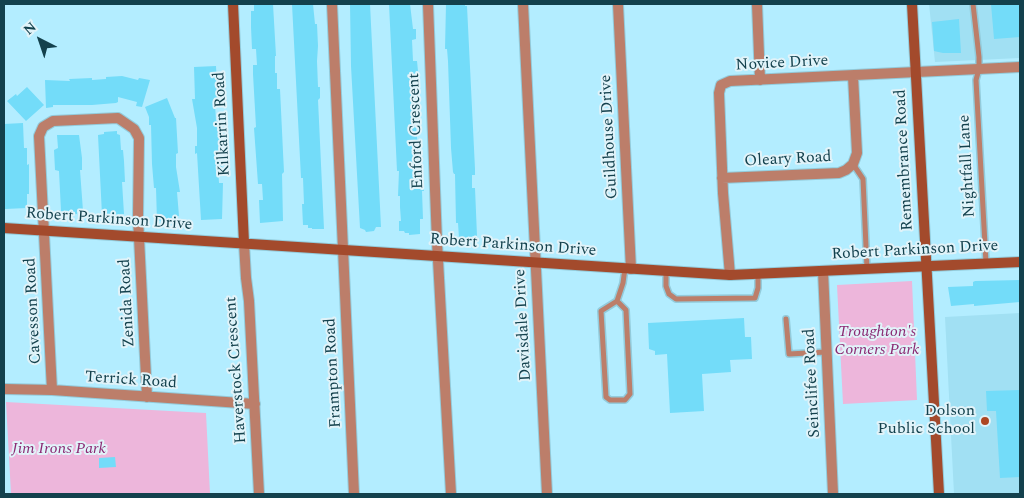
<!DOCTYPE html>
<style>
body{margin:0}
#map{position:relative;width:1024px;height:498px;overflow:hidden;background:#b3edff;font-family:Spectral,serif}
canvas{display:block}
.frame{position:absolute;inset:0;border:5px solid #13414d;pointer-events:none}
.north{position:absolute;left:15px;top:15px;width:50px;height:50px;-webkit-text-stroke:4px #e1f3f9;paint-order:stroke;rotate:319deg;font-size:14px;font-weight:700;line-height:20px;text-align:center;color:#13414d}
.north::after{content:'';display:block;margin:auto;width:18px;height:22px;background:#13414d;clip-path:polygon(50% 0,100% 100%,50% 72%,0 100%)}
</style>
<div id="map">
<canvas width="1024" height="498"></canvas>
<div class="frame"></div>
<div class="north">N</div>
</div>
<script>
const context = document.querySelector('canvas').getContext('2d');
context.lineJoin = 'round';
function fillPath(path, color) { context.fillStyle = color; context.fill(path, 'evenodd'); }
const shape = rows => new Path2D(rows.map(r => 'M' + r).join(''));
function stroke(path, color, width, dash) { context.strokeStyle = color; context.lineWidth = width; context.lineCap = dash ? 'butt' : 'round'; context.setLineDash(dash || []); context.stroke(path); }
function drawText(font, color, halo, rows, align = 'center') {
  context.font = font + ' Spectral,serif'; context.lineWidth = 4; context.setLineDash([]); context.textBaseline = 'middle'; context.strokeStyle = halo; context.fillStyle = color; for (const [text, x, y, turn = 0] of rows) {
    context.save(); context.translate(x, y); context.rotate((+turn || 0) * Math.PI / 180); context.textAlign = isNaN(turn) ? turn : align; if (halo) context.strokeText(text, 0, 0); context.fillText(text, 0, 0); context.restore();
  }
}
fillPath(shape([
 [929,4,1020,4,1020,58,935,62],
 [1020,313,1020,494,954,494,945,317]
]), '#a1e0f3');
fillPath(shape([
 [912,281,917,400,843,404,837,285],
 [6,402,206,413,210,494,11,494]
]), '#edb6db');
fillPath(shape([
 [254,4,273,4,276,56,275,56,275,73,277,73,277,89,280,89,283,152,284,172,282,174,283,221,260,223,259,200,263,200,262,184,258,184,254,128,256,127,253,74,253,65,257,65,256,49,252,49,251,27,251,11,254,11],
 [292,4,313,4,315,24,317,24,318,46,317,61,318,87,320,87,320,98,318,100,319,121,324,229,312,229,312,228,308,228,308,225,303,225,302,204,304,204,303,178,301,178],
 [350,4,370,4,381,227,376,227,374,231,366,232,365,230,360,228,351,66],
 [389,4,410,4,413,29,416,29,416,39,412,40,413,61,417,61,418,71,416,71,417,86,414,86,415,108,419,108,420,110,420,118,415,118,420,166,417,168,418,184,423,184,424,191,422,191,423,219,420,219,420,234,409,235,409,233,405,233,404,231,399,231,399,221,401,221,400,207,400,196,398,196,399,171,397,171],
 [446,4,465,4,465,6,467,6,475,169,475,175,472,175,472,188,475,188,477,236,472,236,473,240,464,240,464,238,459,238,458,223,456,223,455,174,454,174,453,172,451,148,448,61,447,49,445,49],
 [991,4,1020,4,1020,37,994,39],
 [959,19,961,53,943,53,934,51,932,22],
 [216,66,218,104,215,104,216,121,220,120,221,131,222,167,218,167,219,183,223,183,222,219,201,220,197,153,195,154,195,146,197,146,197,128,192,99,195,99,194,67],
 [122,76,138,80,139,78,150,80,142,107,136,106,137,102,118,97,118,102,116,103,92,105,53,105,53,107,46,108,45,80,70,81,69,79,92,78,92,80,106,79,106,77],
 [27,87,44,105,26,121,7,101,16,94,17,96],
 [167,98,175,118,176,118,178,153,176,154,176,167,180,192,177,192,179,216,173,217,173,219,157,221,156,188,154,188,152,164,151,125,149,125,149,117,145,107],
 [23,123,24,148,27,148,27,165,29,164,29,194,27,194,27,208,5,209,4,124],
 [117,131,117,134,120,135,121,150,123,150,124,161,125,182,122,182,124,214,102,215,98,135,104,134,104,132],
 [57,135,79,135,82,158,82,170,80,170,83,211,77,211,77,214,64,215,64,212,61,211,59,171,55,170,54,150,58,148],
 [1020,280,1020,302,974,306,974,304,951,306,948,287,973,286,973,282,975,281],
 [744,318,745,337,751,337,752,359,730,360,731,372,702,374,704,411,670,413,667,354,655,355,655,351,649,349,648,323],
 [1020,390,1020,477,1000,478,996,411,987,411,986,391],
 [115,457,116,467,99,468,99,458]
]), '#73dcf9');
const lane = shape([
 [973,4,979,57,979,69,976,80,986,263],
 [853,164,863,179,867,269],
 [666,271,666,286,669,294,676,299,755,298,758,288,758,274],
 [617,301,626,310,630,394,625,400,610,400,606,397,601,311,617,301,623,283,625,268],
 [786,319,789,354,826,352]
]);
const street = shape([
 [332,4,354,494],
 [428,4,437,242,451,494],
 [523,4,547,494],
 [618,4,631,269],
 [757,4,760,80],
 [722,178,839,173,846,170,853,164,857,153,853,76],
 [244,243,246,278,249,301,259,494],
 [823,271,833,494],
 [730,275,723,193,719,93,721,85,730,81,1020,67],
 [4,389,52,390,255,404],
 [52,390,39,136,43,127,53,121,118,118,134,129,139,138,138,218,147,397]
]);
const secondary = shape([
 [233,4,244,243],
 [912,4,939,494],
 [4,228,730,275,1020,262]
]);
stroke(lane, '#93cbdb', 8);
stroke(street, '#93cbdb', 12);
stroke(secondary, '#93cbdb', 12);
stroke(lane, '#bc7e6a', 5);
stroke(street, '#bc7e6a', 10);
stroke(secondary, '#a34a2c', 10);
for (const [x, y, r, color] of [
 [985,421,5,"#ad4622"]
]) { const dot = new Path2D(); dot.arc(x, y, r, 0, 2 * Math.PI); context.fillStyle = color; context.fill(dot); stroke(dot, '#e1f3f9', 2); }
drawText('16px', '#13414d', '#e1f3f9', [
 ["Novice Drive",782,64,-3],
 ["Kilkarrin Road",223,124,-93],
 ["Enford Crescent",417,131,-92],
 ["Guildhouse Drive",610,137,-93],
 ["Oleary Road",788,160,-3],
 ["Remembrance Road",905,160,-93],
 ["Nightfall Lane",968,166,-93],
 ["Robert Parkinson Drive",109,220,4],
 ["Robert Parkinson Drive",513,246,4],
 ["Robert Parkinson Drive",915,251,-3],
 ["Zenida Road",128,303,-93],
 ["Cavesson Road",34,311,-93],
 ["Davisdale Drive",524,325,-93],
 ["Haverstock Crescent",237,370,-94],
 ["Frampton Road",334,373,-93],
 ["Terrick Road",131,381,4],
 ["Seinclifee Road",813,383,-93]
]);
drawText('italic 16px', '#8a2973', '#e1f3f9', [
 ["Troughton's",877,333],
 ["Corners Park",877,351],
 ["Jim Irons Park",59,450]
]);
drawText('16px', '#13414d', '#e1f3f9', [
 ["Dolson",975,412],
 ["Public School",975,430]
], 'right');
</script>
